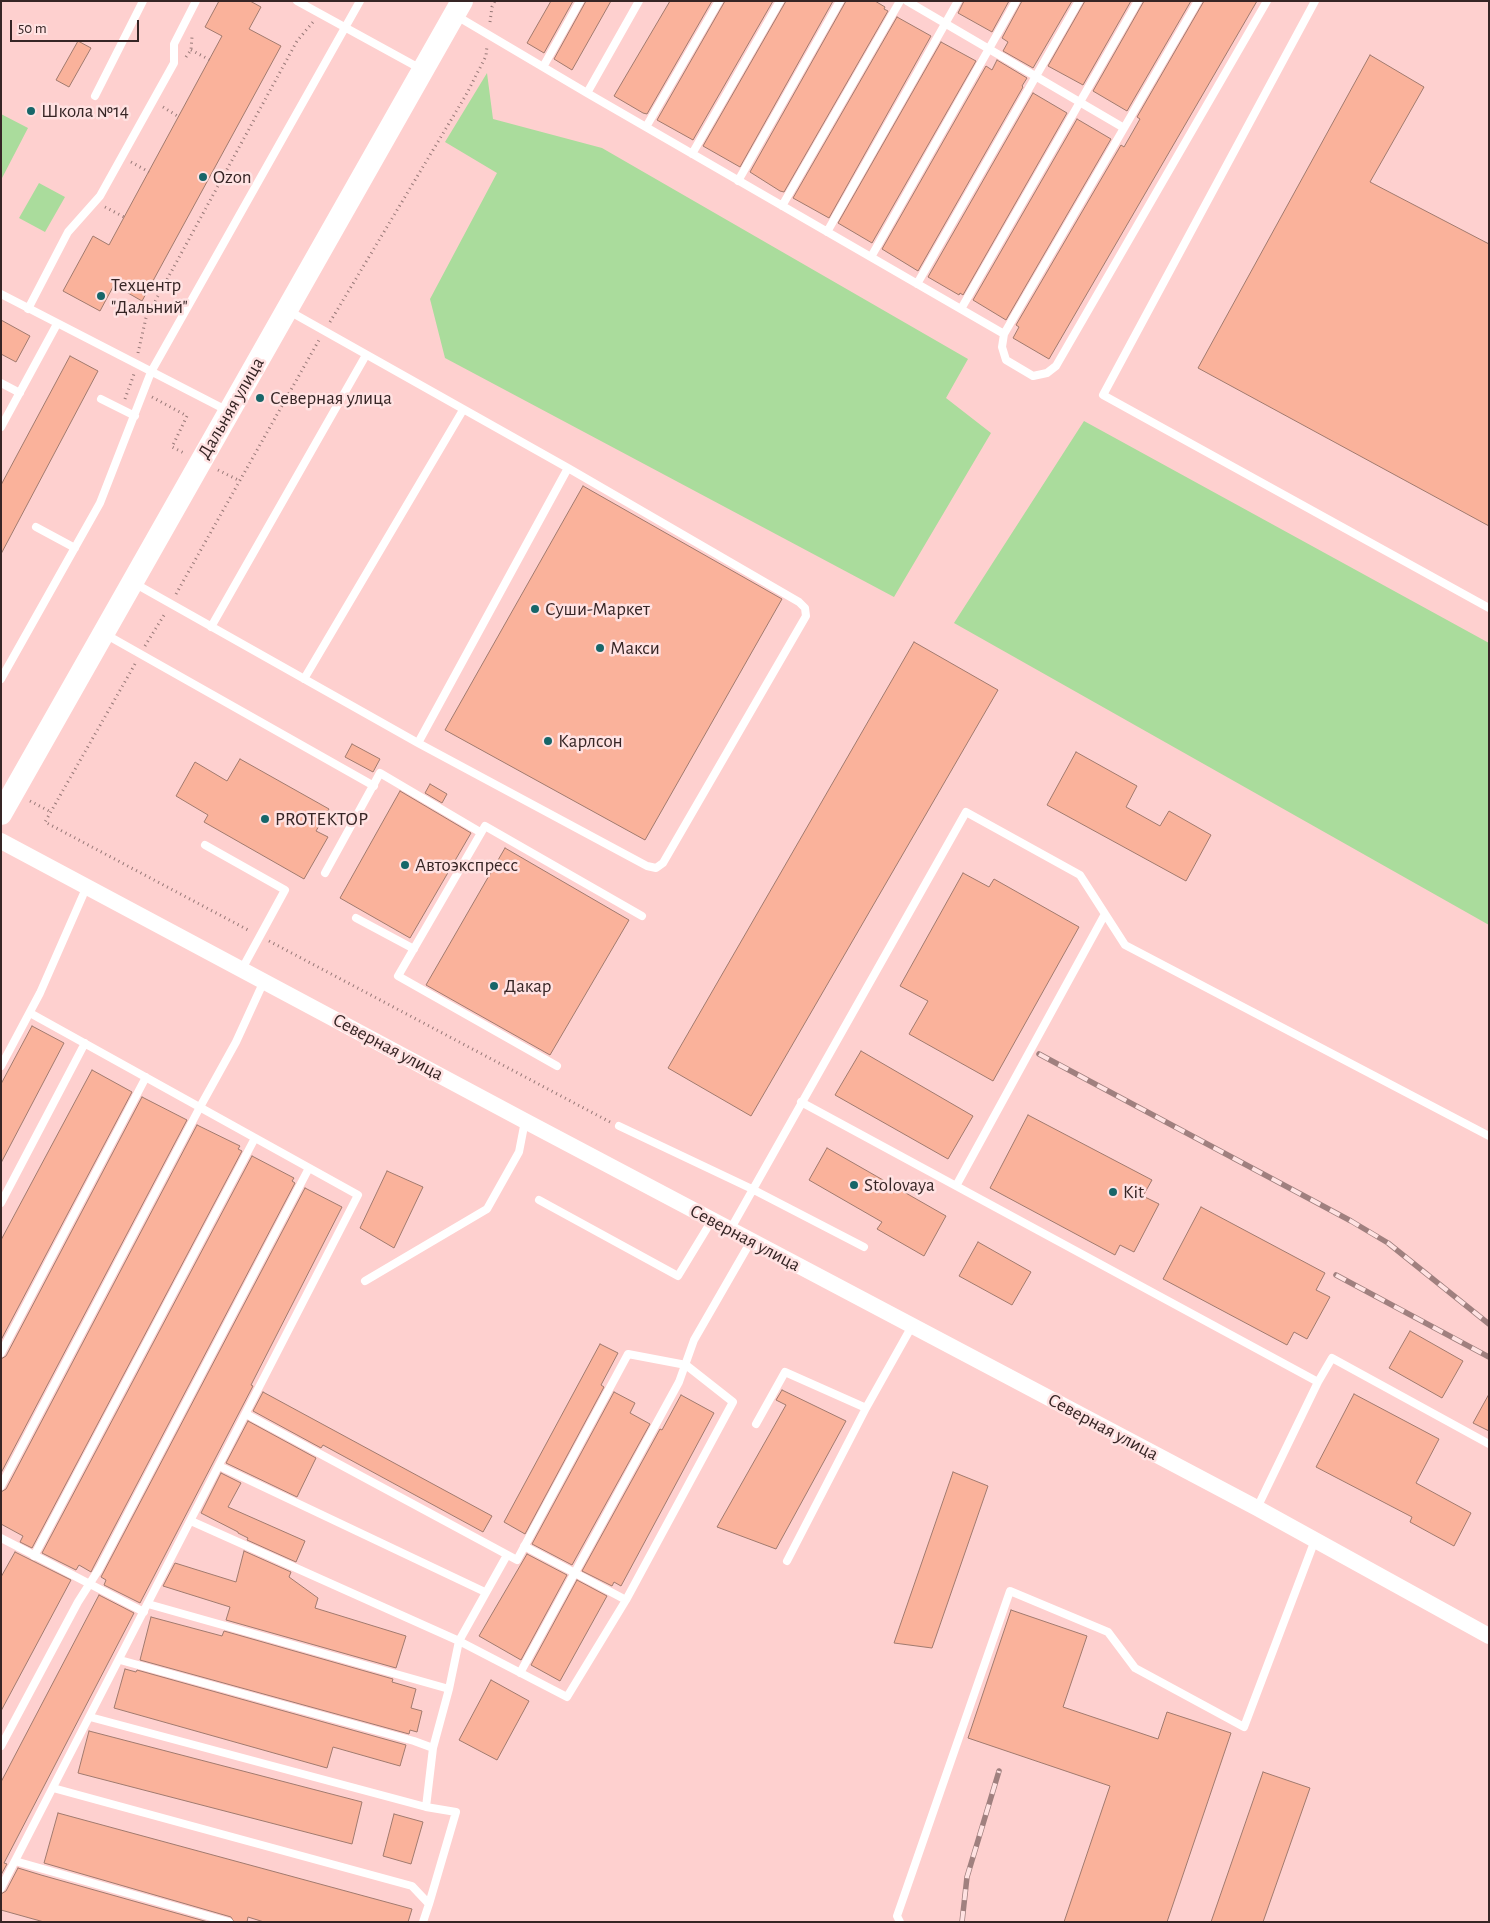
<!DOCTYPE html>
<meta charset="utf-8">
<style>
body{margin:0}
#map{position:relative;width:1490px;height:1923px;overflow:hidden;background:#fed0cf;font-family:"Alegreya Sans",sans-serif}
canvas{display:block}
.frame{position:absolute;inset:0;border:2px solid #362525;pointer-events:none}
.scale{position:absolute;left:10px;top:20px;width:129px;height:22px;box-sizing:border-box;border:2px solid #362525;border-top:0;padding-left:6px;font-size:15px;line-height:18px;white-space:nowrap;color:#362525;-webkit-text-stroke:4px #ffe2e2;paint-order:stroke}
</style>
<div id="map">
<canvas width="1490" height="1923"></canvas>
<div class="frame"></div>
<div class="scale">50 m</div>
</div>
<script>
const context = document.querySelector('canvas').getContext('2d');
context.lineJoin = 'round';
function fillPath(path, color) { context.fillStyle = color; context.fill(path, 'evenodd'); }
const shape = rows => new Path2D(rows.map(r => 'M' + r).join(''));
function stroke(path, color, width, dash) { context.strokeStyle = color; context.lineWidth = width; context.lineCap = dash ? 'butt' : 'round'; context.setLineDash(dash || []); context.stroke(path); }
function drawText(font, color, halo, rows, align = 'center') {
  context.font = font + ' "Alegreya Sans",sans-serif'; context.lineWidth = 5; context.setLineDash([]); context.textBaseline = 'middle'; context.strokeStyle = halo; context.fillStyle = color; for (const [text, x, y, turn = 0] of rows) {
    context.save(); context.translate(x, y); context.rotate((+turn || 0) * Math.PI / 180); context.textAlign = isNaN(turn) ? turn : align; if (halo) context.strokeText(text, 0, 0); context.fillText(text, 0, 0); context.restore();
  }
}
fillPath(shape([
 [487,73,493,119,602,148,968,359,946,398,991,433,894,597,445,358,430,299,497,173,445,142],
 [1,114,28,128,1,180],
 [39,183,65,197,45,232,19,218],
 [1084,421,1489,643,1489,925,954,623]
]), '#aadc9c');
const building = shape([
 [219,1,250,1,261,7,249,29,281,46,142,301,114,285,100,311,63,291,93,236,109,245,222,36,205,27,219,1],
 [551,1,573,1,544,53,527,43,551,1],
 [586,1,611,1,572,70,554,59,586,1],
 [670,1,712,1,647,114,643,113,614,96,670,1],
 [725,1,773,1,693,140,657,120,725,1],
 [786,1,833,1,740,167,703,146,786,1],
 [846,1,875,1,885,7,884,9,888,11,784,192,780,191,750,172,846,1],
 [964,1,1009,1,992,32,958,13,964,1],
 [1022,1,1072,1,1033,68,1003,51,1008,42,1002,38,1022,1],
 [1085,1,1131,1,1083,85,1048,66,1085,1],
 [1144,1,1191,1,1127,111,1093,91,1144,1],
 [1204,1,1257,1,1049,359,1013,338,1019,327,1016,325,1121,145,1124,147,1140,119,1137,117,1204,1],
 [897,17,931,36,829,218,793,198,897,17],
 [78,41,91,48,69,87,56,80,78,41],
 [941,42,976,61,872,243,838,223,941,42],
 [1370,55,1424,87,1370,182,1489,244,1489,526,1198,368,1370,55],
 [997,60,1027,78,1022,86,1023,87,918,271,882,249,986,66,992,70,997,60],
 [1033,93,1067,113,963,295,960,293,959,295,928,277,1033,93],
 [1077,119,1111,139,1006,320,973,300,1077,119],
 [1,320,30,336,16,362,1,354,1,320],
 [70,356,98,371,1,554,1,485,70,356],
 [583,486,782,599,645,840,445,730,583,486],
 [914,642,998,690,751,1116,668,1068,914,642],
 [352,744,380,759,373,772,345,757,352,744],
 [1076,752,1137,786,1126,807,1160,826,1169,811,1211,835,1186,881,1047,805,1076,752],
 [240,759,329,809,316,831,328,837,304,879,204,822,208,815,176,796,195,762,227,781,240,759],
 [430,784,447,794,442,803,425,793,430,784],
 [400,791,471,833,410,938,340,898,400,791],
 [505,848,629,920,550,1055,426,985,505,848],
 [963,873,989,887,994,879,1079,927,993,1081,909,1034,928,1001,900,986,963,873],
 [32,1026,64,1043,1,1163,1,1084,32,1026],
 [861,1051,973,1116,948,1159,835,1095,861,1051],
 [92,1070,132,1092,1,1340,1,1240,92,1070],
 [142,1097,187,1120,1,1473,1,1359,6,1356,142,1097],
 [1028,1115,1152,1180,1143,1196,1159,1204,1134,1252,1120,1245,1115,1255,990,1188,1028,1115],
 [197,1125,240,1146,238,1149,242,1151,32,1548,20,1542,23,1536,1,1524,1,1492,6,1489,197,1125],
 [827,1148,946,1216,924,1256,877,1229,882,1222,809,1180,827,1148],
 [252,1156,294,1178,292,1181,295,1183,94,1566,91,1572,79,1565,76,1570,42,1553,252,1156],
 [387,1171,423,1187,394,1248,360,1228,387,1171],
 [305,1188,342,1207,251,1385,253,1386,140,1603,104,1585,106,1580,101,1577,305,1188],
 [1201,1207,1325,1273,1316,1290,1330,1297,1307,1339,1294,1332,1287,1345,1163,1279,1201,1207],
 [978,1242,1031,1272,1012,1305,959,1276,978,1242],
 [1410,1331,1463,1361,1442,1398,1389,1368,1410,1331],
 [600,1344,618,1353,601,1385,604,1387,525,1534,504,1522,600,1344],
 [782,1390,846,1421,776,1549,717,1527,786,1405,776,1400,782,1390],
 [263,1392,492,1516,483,1532,323,1445,321,1448,253,1411,263,1392],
 [614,1392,635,1403,630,1413,650,1424,572,1565,532,1544,614,1392],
 [1354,1394,1439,1439,1416,1483,1471,1513,1454,1546,1410,1522,1412,1517,1316,1467,1354,1394],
 [1489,1394,1489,1431,1473,1423,1489,1394],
 [681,1395,714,1413,621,1586,614,1582,612,1586,582,1571,660,1429,662,1430,681,1395],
 [248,1421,316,1458,297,1497,226,1463,248,1421],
 [953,1472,988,1486,932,1648,894,1643,953,1472],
 [221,1473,241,1483,228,1507,305,1541,296,1562,247,1540,248,1538,238,1533,238,1532,201,1513,221,1473],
 [244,1551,291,1572,289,1577,318,1598,315,1608,406,1636,396,1668,226,1620,230,1607,163,1586,175,1563,236,1582,244,1551],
 [15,1552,71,1580,1,1711,1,1577,15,1552],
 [527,1554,567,1575,521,1660,479,1636,527,1554],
 [577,1580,607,1596,560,1681,531,1665,577,1580],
 [99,1595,134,1613,4,1863,7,1864,1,1875,1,1782,99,1595],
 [1011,1610,1087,1636,1063,1707,1158,1739,1167,1712,1231,1733,1167,1922,1064,1922,1110,1786,968,1738,1011,1610],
 [151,1617,222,1636,224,1631,393,1679,392,1682,416,1689,411,1708,422,1711,417,1732,410,1730,409,1734,140,1660,151,1617],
 [125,1669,136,1672,137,1670,406,1745,400,1766,333,1747,327,1768,114,1708,125,1669],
 [491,1680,529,1701,497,1760,459,1740,491,1680],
 [89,1731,362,1802,352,1844,78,1773,89,1731],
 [1263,1772,1310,1788,1263,1922,1211,1922,1263,1772],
 [58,1813,412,1909,408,1922,264,1922,248,1917,247,1922,234,1922,231,1917,44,1863,58,1813],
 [394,1814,423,1822,411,1864,383,1856,394,1814],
 [18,1868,41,1875,208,1922,44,1922,1,1910,1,1894,6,1891,18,1868]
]);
fillPath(building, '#fab29b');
stroke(building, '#a17a6e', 1);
stroke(shape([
 [490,22,492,7,495,1],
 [191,50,210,60],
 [186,57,191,50,192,37],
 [163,107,179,117],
 [131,162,149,172],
 [105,207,124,217],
 [330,322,466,95,486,56,487,46],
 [138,353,146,318,297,41,313,22],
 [152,397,187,416,172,447,184,453],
 [125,399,134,374],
 [218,470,240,481],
 [176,594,319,340],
 [145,646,166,612],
 [135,664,45,822,250,931],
 [30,801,51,812],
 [269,941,610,1122]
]), '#977877', 3, [1, 4]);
stroke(shape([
 [297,1,421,69],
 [907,1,1124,128],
 [1315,1,1103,395,1489,608],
 [455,15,587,93,1004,334,1002,347,1006,360,1033,376,1047,373,1056,366,1267,1],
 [543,67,580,1],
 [587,93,639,1],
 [95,96,143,1],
 [646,127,719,1],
 [692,154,780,1],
 [738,181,840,1],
 [782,206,900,1],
 [827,232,958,1],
 [871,257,1016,1],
 [917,284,1079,1],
 [1,294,228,411],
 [28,309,68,232,100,196,174,63,174,44,196,1],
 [961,309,1138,1],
 [1004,334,1198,1],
 [1,383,20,393],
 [101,399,135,416],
 [1,427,57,324],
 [36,527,75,548],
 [134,583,418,743,647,866,656,868,663,863,806,616,805,608,799,602,568,468,289,311],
 [211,627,366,355],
 [105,634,374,786],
 [1,679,100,503,151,372,360,1],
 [304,679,463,410],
 [418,743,568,468],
 [205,845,285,890,242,969],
 [325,873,380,773,480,832],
 [356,918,414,949],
 [1,1066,40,993,87,886],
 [557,1066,398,976,485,826,642,916],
 [801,1102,1318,1382,1257,1508],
 [619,1126,752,1189,864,1247],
 [956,1186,1105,914],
 [539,1200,678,1276,712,1220],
 [1,1203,85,1043],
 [730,1230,966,812,1080,875,1125,945,1489,1136],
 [365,1281,487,1209,519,1152,525,1121],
 [1,1353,146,1077],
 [1318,1382,1332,1358,1489,1444],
 [756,1424,785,1372,866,1408],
 [219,1466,485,1592],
 [1,1486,200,1107,236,1042,264,981],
 [191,1521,459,1641,567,1697,626,1600,733,1402,686,1365,628,1354,517,1560,246,1414],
 [1,1538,144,1612],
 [524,1546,626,1600],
 [34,1556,255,1138],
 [787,1561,866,1408,912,1326],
 [148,1604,449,1689,433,1748],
 [120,1660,414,1741,433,1748,426,1807],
 [520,1673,679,1382,694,1340,751,1241],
 [449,1689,459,1641,507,1555],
 [90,1717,426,1807,456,1812,429,1904],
 [1,1746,78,1602,99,1569,309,1168],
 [53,1788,412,1886,429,1904,423,1922],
 [15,1861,229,1922],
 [1,1888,358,1195,30,1013],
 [900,1922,897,1916,1010,1591,1108,1632,1135,1668,1244,1727,1315,1540]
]), '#fff', 8);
stroke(shape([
 [1,841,525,1121,1257,1508,1489,1636]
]), '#fff', 16);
stroke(shape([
 [1,814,462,1]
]), '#fff', 22);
const rail = shape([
 [1039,1054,1351,1221,1388,1243,1489,1324],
 [1336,1275,1489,1357],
 [962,1922,967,1877,999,1771]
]);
stroke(rail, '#a0807f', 5.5);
stroke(rail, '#ffe2e2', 4, [11]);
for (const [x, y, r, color] of [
 [31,111,5,"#176669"],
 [203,177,5,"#176669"],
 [101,296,5,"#176669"],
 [260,398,5,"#176669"],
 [535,609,5,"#176669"],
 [600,648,5,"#176669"],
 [548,741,5,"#176669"],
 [265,819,5,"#176669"],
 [405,865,5,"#176669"],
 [494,986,5,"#176669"],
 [854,1185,5,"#176669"],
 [1113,1192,5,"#176669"]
]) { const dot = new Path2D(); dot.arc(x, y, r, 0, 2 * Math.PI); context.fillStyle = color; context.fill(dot); stroke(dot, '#ffe2e2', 2); }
drawText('19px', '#362525', '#ffe2e2', [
 ["Школа №14",41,111],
 ["Ozon",213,177],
 ["Техцентр",111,285],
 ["\"Дальний\"",111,307],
 ["Северная улица",270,398],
 ["Суши-Маркет",545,609],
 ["Макси",610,648],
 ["Карлсон",558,741],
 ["PROТЕКТОР",275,819],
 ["Автоэкспресс",415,865],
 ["Дакар",504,986],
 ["Stolovaya",864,1185],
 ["Kit",1123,1192]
], 'left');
drawText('19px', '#362525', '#ffe2e2', [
 ["Дальняя улица",231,408,-60],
 ["Северная улица",388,1047,28],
 ["Северная улица",745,1238,28],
 ["Северная улица",1103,1427,28]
]);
</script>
